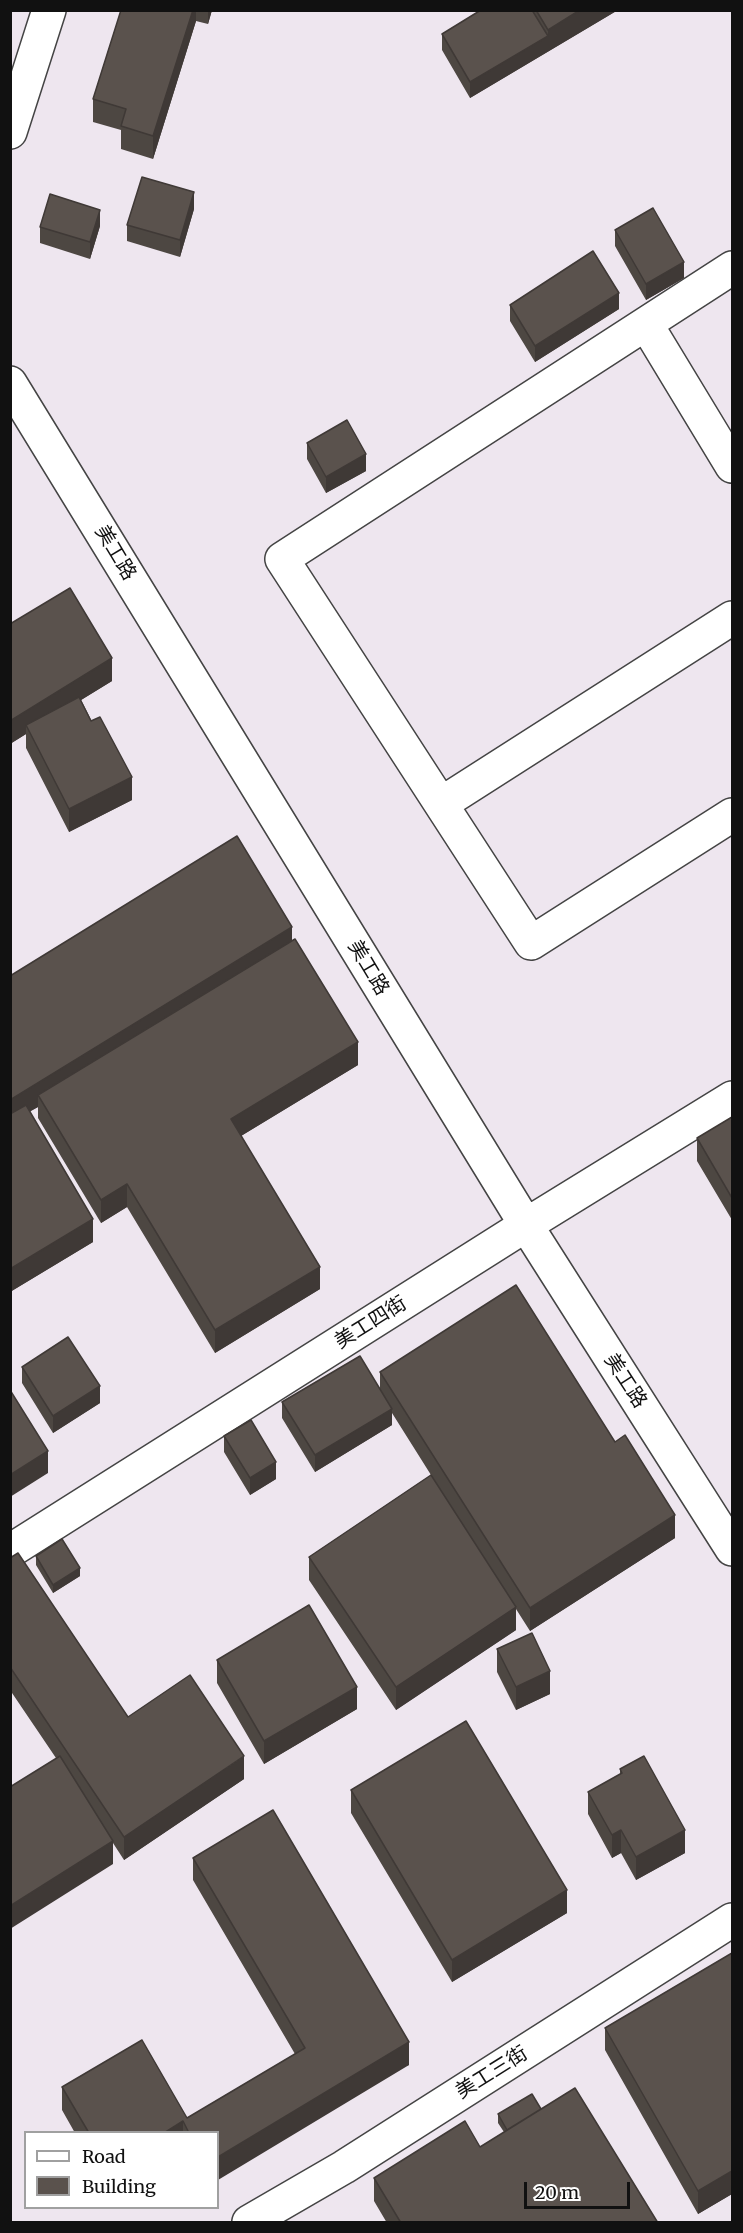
<!DOCTYPE html>
<meta charset="utf-8">
<style>
body{margin:0}
#map{position:relative;width:743px;height:2233px;overflow:hidden;background:#fffdf5;font-family:Merriweather,serif}
canvas{display:block}
.frame{position:absolute;inset:0;border:12px solid #111;pointer-events:none}
.legend{position:absolute;left:24px;top:2131px;width:195px;height:78px;box-sizing:border-box;background:#fff;border:2px solid #a0a0a0;margin:0;padding:8px 10px;list-style:none;font-size:18px;color:#111}
.legend li{display:flex;align-items:center;gap:12px;height:30px}
.legend b{width:30px;border:2px solid #a0a0a0}
.scale{position:absolute;left:524px;top:2182px;width:106px;height:27px;box-sizing:border-box;border:3px solid #111;border-top:0;padding-left:8px;font-size:18px;line-height:21px;white-space:nowrap;color:#111;-webkit-text-stroke:4px #fff;paint-order:stroke}
</style>
<div id="map">
<canvas width="743" height="2233"></canvas>
<div class="frame"></div>
<ul class="legend">
<li><b style="height:8px;background:#fff"></b>Road</li>
<li><b style="height:16px;background:#5a524d"></b>Building</li>
</ul>
<div class="scale">20 m</div>
</div>
<script>
const context = document.querySelector('canvas').getContext('2d');
context.lineJoin = 'round';
function fillPath(path, color) { context.fillStyle = color; context.fill(path, 'evenodd'); }
const shape = rows => new Path2D(rows.map(r => 'M' + r).join(''));
function stroke(path, color, width, dash) { context.strokeStyle = color; context.lineWidth = width; context.lineCap = dash ? 'butt' : 'round'; context.setLineDash(dash || []); context.stroke(path); }
function drawText(font, color, halo, rows, align = 'center') {
  context.font = font + ' Merriweather,"Noto Sans TC",serif'; context.lineWidth = 6; context.setLineDash([]); context.textBaseline = 'middle'; context.strokeStyle = halo; context.fillStyle = color; for (const [text, x, y, turn = 0] of rows) {
    context.save(); context.translate(x, y); context.rotate((+turn || 0) * Math.PI / 180); context.textAlign = isNaN(turn) ? turn : align; if (halo) context.strokeText(text, 0, 0); context.fillText(text, 0, 0); context.restore();
  }
}
fillPath(shape([
 [11,11,732,11,732,2222,11,2222],
 [26,2132,218,2132,218,2208,26,2208]
]), '#eee6ef');
const minor = shape([
 [10,132,49,10],
 [732,268,282,559,531,943,732,815],
 [646,324,732,466],
 [10,383,526,1225,732,1549],
 [441,804,732,618],
 [10,1551,526,1225,732,1098],
 [249,2222,344,2167,732,1920]
]);
stroke(minor, '#444', 36);
stroke(minor, '#fff', 33);
fillPath(shape([
 [121,10,212,10,208,24,196,21,153,159,121,149,121,130,93,122,93,99],
 [481,10,618,10,470,98,442,50,442,34],
 [194,209,180,257,127,241,127,225],
 [100,226,90,259,40,243,40,227],
 [615,230,684,278,646,300,615,246],
 [510,305,619,309,535,362,510,321],
 [307,443,366,471,326,493,307,459],
 [10,624,112,681,81,700,132,800,69,832,26,748,26,734,10,744],
 [292,941,358,1065,241,1136,320,1289,215,1353,127,1207,101,1223,38,1118,38,1107,30,1111,93,1242,10,1292,10,976],
 [732,1117,732,1220,697,1161,697,1138],
 [22,1367,100,1403,53,1433,22,1383],
 [380,1372,675,1538,530,1631,516,1609,516,1630,396,1710,309,1580,309,1557,431,1475,392,1413,392,1425,315,1472,282,1418,282,1402,380,1390],
 [224,1436,276,1479,250,1495,224,1452],
 [36,1556,80,1576,53,1593,36,1565],
 [10,1558,128,1717,244,1779,124,1860,113,1843,113,1864,56,1758,10,1690],
 [497,1649,550,1694,516,1710,497,1672],
 [217,1660,357,1709,264,1764,217,1683],
 [620,1769,685,1853,636,1880,621,1853,612,1858,588,1814,588,1792,620,1775],
 [351,1790,567,1913,452,1982,351,1813],
 [193,1858,409,2065,218,2133,75,2133,62,2110,62,2087,187,2118,295,2054,193,1880],
 [732,1953,732,2194,698,2214,605,2050,605,2028],
 [541,2109,658,2223,387,2223,374,2201,374,2178,480,2147,504,2132,498,2123,498,2114]
]), '#4d4742');
fillPath(shape([
 [193,10,196,10,196,21,153,159,153,136],
 [208,10,212,10,208,24],
 [580,10,618,10,470,98,470,82,548,36,548,30],
 [194,192,194,209,180,257,180,240],
 [100,210,100,226,90,259,90,242],
 [684,262,684,278,646,300,646,284],
 [619,293,619,309,535,362,535,346],
 [366,454,366,471,326,493,326,477],
 [112,658,112,681,29,732,26,725,26,734,10,744,10,721],
 [132,777,132,800,69,832,69,809],
 [292,927,292,950,38,1095,38,1107,10,1123,10,1100],
 [358,1042,358,1065,231,1142,231,1119],
 [127,1184,127,1207,101,1223,101,1200],
 [93,1219,93,1242,10,1292,10,1269],
 [320,1267,320,1289,215,1353,215,1330],
 [100,1386,100,1403,53,1433,53,1416],
 [392,1409,392,1425,315,1472,315,1455],
 [48,1451,48,1473,10,1497,10,1475],
 [276,1462,276,1479,250,1495,250,1478],
 [675,1515,675,1538,530,1631,530,1608],
 [80,1568,80,1576,53,1593,53,1585],
 [516,1607,516,1630,396,1710,396,1687],
 [550,1671,550,1694,516,1710,516,1687],
 [357,1687,357,1709,264,1764,264,1741],
 [244,1756,244,1779,124,1860,124,1837],
 [621,1830,621,1853,612,1858,612,1835],
 [685,1830,685,1853,636,1880,636,1857],
 [113,1841,113,1864,10,1929,10,1906],
 [567,1890,567,1913,452,1982,452,1960],
 [409,2042,409,2065,218,2180,218,2157],
 [183,2121,183,2133,164,2133],
 [732,2171,732,2194,698,2214,698,2191]
]), '#3f3936');
const building = shape([
 [121,10,193,10,153,136,121,126,126,109,93,99,121,10],
 [481,10,532,10,548,36,470,82,442,34,481,10],
 [536,10,580,10,548,30,536,10],
 [142,177,194,192,180,240,127,225,142,177],
 [50,194,100,210,90,242,40,227,50,194],
 [653,208,684,262,646,284,615,230,653,208],
 [593,251,619,293,535,346,510,305,593,251],
 [347,420,366,454,326,477,307,443,347,420],
 [70,588,112,658,10,721,10,624,70,588],
 [79,697,91,721,100,717,132,777,69,809,26,725,79,697],
 [237,836,292,927,10,1100,10,976,237,836],
 [295,939,358,1042,231,1119,320,1267,215,1330,127,1184,101,1200,38,1095,295,939],
 [26,1105,93,1219,10,1269,10,1114,26,1105],
 [732,1117,732,1198,697,1138,732,1117],
 [516,1285,615,1442,625,1435,675,1515,530,1608,380,1372,516,1285],
 [68,1337,100,1386,53,1416,22,1367,68,1337],
 [360,1356,392,1409,315,1455,282,1402,360,1356],
 [10,1390,48,1451,10,1475,10,1390],
 [251,1420,276,1462,250,1478,224,1436,251,1420],
 [431,1475,516,1607,396,1687,309,1557,431,1475],
 [62,1539,80,1568,53,1585,36,1556,62,1539],
 [18,1553,128,1717,190,1675,244,1756,124,1837,10,1667,10,1558,18,1553],
 [309,1605,357,1687,264,1741,217,1660,309,1605],
 [532,1633,550,1671,516,1687,497,1649,532,1633],
 [466,1721,567,1890,452,1960,351,1790,466,1721],
 [60,1756,113,1841,10,1906,10,1787,60,1756],
 [644,1756,685,1830,636,1857,621,1830,612,1835,588,1792,622,1773,620,1769,644,1756],
 [273,1810,409,2042,218,2157,218,2133,189,2133,183,2121,164,2133,89,2133,62,2087,142,2040,187,2118,305,2048,193,1858,273,1810],
 [732,1953,732,2171,698,2191,605,2028,732,1953],
 [575,2088,658,2223,401,2223,374,2178,465,2121,480,2147,575,2088],
 [532,2094,541,2109,507,2130,498,2114,532,2094]
]);
fillPath(building, '#5a524d');
stroke(building, '#3f3936', 1.5);
drawText('20px', '#111', '#fff', [
 ["美工路",115,553,59],
 ["美工路",368,968,59],
 ["美工四街",371,1323,-32],
 ["美工路",625,1381,57],
 ["美工三街",492,2073,-32]
]);
</script>
